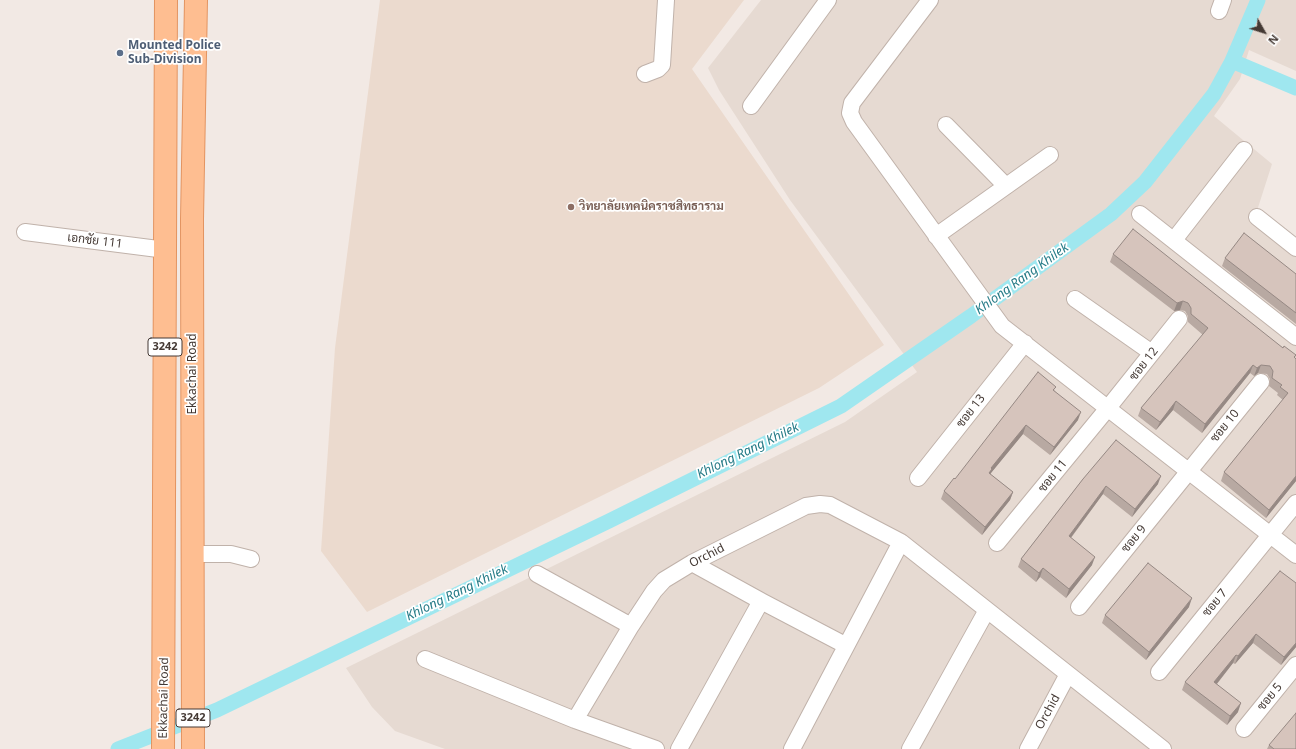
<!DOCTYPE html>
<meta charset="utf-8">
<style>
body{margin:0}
#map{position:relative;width:1296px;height:749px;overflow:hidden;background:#f2e9e4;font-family:"Noto Sans",sans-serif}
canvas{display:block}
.north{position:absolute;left:1244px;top:12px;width:40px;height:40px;-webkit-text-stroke:3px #fff;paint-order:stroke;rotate:129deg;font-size:11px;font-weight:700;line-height:16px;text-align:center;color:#443934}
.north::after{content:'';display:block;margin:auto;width:14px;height:18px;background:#443934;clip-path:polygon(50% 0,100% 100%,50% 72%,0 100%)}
</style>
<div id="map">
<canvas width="1296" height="749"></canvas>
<div class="north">N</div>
</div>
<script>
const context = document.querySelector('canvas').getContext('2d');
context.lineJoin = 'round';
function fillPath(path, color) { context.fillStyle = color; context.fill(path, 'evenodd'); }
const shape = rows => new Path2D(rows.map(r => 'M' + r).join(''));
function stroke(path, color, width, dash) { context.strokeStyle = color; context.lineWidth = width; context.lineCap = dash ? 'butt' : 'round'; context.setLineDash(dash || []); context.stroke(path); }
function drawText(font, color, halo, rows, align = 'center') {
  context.font = font + ' "Noto Sans",Sarabun,sans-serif'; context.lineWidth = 3.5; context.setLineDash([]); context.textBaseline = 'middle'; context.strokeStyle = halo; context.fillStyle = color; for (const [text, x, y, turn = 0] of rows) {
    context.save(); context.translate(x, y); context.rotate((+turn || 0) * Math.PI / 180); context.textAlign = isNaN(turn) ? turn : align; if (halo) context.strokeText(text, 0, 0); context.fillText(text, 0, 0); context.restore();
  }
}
fillPath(shape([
 [761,0,1296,0,1296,71,1249,50,1240,79,1214,116,1272,164,1254,220,1296,254,1296,749,445,749,395,731,372,707,346,668,845,422,917,372,790,200,719,90,708,68]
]), '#e6dad2');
fillPath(shape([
 [380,0,744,0,692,69,884,345,819,388,367,612,321,551,335,348]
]), '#ebdace');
stroke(shape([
 [1232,61,1296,88],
 [118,749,217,710,609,521,841,406,971,316,1111,214,1145,182,1214,94,1232,61,1258,0]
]), '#9fe7ef', 15);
const minor = shape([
 [930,0,852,103,850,113,854,122,1002,326,1296,555],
 [1219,11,1223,0],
 [645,74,658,69,662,65,666,0],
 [751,106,828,0],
 [946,125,1006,186],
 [1140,214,1296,337],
 [1257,217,1296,248],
 [25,232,166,250],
 [936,236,1050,155],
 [1174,240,1244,150],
 [1075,299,1152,353],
 [918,478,1025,343],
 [997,543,1108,408,1179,319],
 [193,554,231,554,251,559],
 [692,563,761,601],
 [537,574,631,626],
 [1079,607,1261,382],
 [425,659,575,720,656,749],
 [1159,672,1296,503],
 [575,720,631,626,654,591,664,580,692,563,806,506,820,504,830,505,901,542,1163,749],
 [1244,729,1296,665],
 [679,749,761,601,845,645],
 [792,749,901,542],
 [910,749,987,610],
 [1028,749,1068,674]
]);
const primary = shape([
 [163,749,166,0],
 [193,749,192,219,196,0]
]);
stroke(minor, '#c0b2aa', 18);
stroke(primary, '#e39461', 24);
stroke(minor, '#fff', 16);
stroke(primary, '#febe91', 22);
fillPath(shape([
 [1113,254,1296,355,1295,358,1296,359,1296,481,1266,518,1221,481,1224,472,1283,400,1277,395,1278,393,1269,386,1270,379,1267,374,1258,373,1254,376,1250,373,1202,433,1173,410,1156,430,1138,416,1141,408,1203,335,1188,322,1188,316,1185,311,1180,310,1174,311,1110,262],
 [1225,258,1296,274,1296,324,1222,266],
 [1056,387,1054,390,1078,420,1050,455,1023,434,1009,451,990,474,1013,492,1010,500,982,535,941,499,944,491],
 [1083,479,1158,484,1132,517,1103,494,1071,538,1092,565,1066,598,1040,577,1036,582,1018,567,1021,559],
 [1280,571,1296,647,1281,665,1253,643,1235,664,1233,663,1217,684,1238,712,1227,725,1182,690,1185,682],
 [1189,607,1146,660,1102,623,1105,615],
 [1269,745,1296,749,1267,749]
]), '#b8a9a2');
fillPath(shape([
 [1183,301,1180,310,1174,311,1177,303],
 [1253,365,1250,373,1202,433,1205,424],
 [1261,365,1258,373,1254,376,1257,368],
 [1176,401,1173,410,1156,430,1160,422],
 [1081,412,1078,420,1050,455,1054,447],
 [1026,425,1023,434,991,473,989,478,986,481,991,468],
 [1161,476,1158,484,1132,517,1135,509],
 [1296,476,1296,481,1266,518,1269,510],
 [1106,486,1103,494,1066,544,1069,536],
 [1013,492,1010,500,982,535,985,527],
 [1095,557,1092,565,1066,598,1069,589],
 [1043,568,1040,577,1036,582,1039,573],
 [1192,598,1189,607,1146,660,1149,652],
 [1256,634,1253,643,1235,664,1238,656],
 [1296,643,1296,647,1281,665,1284,657],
 [1236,655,1233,663,1211,691,1214,682],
 [1241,703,1238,712,1227,725,1230,716]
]), '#968984');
const building = shape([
 [1133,229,1283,348,1284,346,1296,355,1294,357,1296,359,1296,476,1269,510,1224,472,1288,393,1280,387,1282,385,1272,378,1273,371,1270,366,1261,365,1257,368,1253,365,1205,424,1176,401,1160,422,1141,408,1208,328,1191,314,1191,308,1188,303,1183,301,1177,303,1113,254,1133,229],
 [1244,233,1296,274,1296,313,1225,258,1244,233],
 [1038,372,1056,387,1053,390,1081,412,1054,447,1026,425,1012,442,991,468,992,469,989,473,1013,492,985,527,944,491,954,478,955,479,1038,372],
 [1116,440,1161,476,1135,509,1106,486,1069,536,1095,557,1069,589,1043,568,1039,573,1021,559,1083,479,1116,440],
 [1148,563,1192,598,1149,652,1105,615,1148,563],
 [1280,571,1296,583,1296,643,1284,657,1256,634,1238,656,1236,655,1214,682,1241,703,1230,716,1185,682,1280,571],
 [1296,713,1296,749,1274,749,1269,745,1296,713]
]);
fillPath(building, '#d6c4bc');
stroke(building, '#968984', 1);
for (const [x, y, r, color] of [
 [120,53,4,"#5c6f8a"],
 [571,207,4,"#8d6e63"]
]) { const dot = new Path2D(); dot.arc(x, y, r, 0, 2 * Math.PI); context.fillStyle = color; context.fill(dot); stroke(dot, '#fff', 1.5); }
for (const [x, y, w] of [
 [165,347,34],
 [193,718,34]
]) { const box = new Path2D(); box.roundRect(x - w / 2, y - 9, w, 18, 3); context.fillStyle = '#fff'; context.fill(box); stroke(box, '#443934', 1); }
drawText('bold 11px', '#443934', null, [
 ["3242",165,347],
 ["3242",193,718]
]);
drawText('bold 12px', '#4e5e75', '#fff', [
 ["Mounted Police",128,46],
 ["Sub-Division",128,60]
], 'left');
drawText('bold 12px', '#785e54', '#fff', [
 ["วิทยาลัยเทคนิคราชสิทธาราม",579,207]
], 'left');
drawText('12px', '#443934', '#fff', [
 ["เอกชัย 111",95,241,7],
 ["ซอย 12",1144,364,-52],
 ["Ekkachai Road",193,374,-90],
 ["ซอย 13",971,411,-52],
 ["ซอย 10",1225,426,-51],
 ["ซอย 11",1053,476,-51],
 ["ซอย 9",1134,539,-51],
 ["Orchid",707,556,-27],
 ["ซอย 7",1215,603,-51],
 ["ซอย 5",1270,697,-51],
 ["Ekkachai Road",164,698,-89],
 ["Orchid",1048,712,-61]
]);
drawText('italic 13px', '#277c88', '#fff', [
 ["Khlong Rang Khilek",1022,279,-36],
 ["Khlong Rang Khilek",748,451,-26],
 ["Khlong Rang Khilek",457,593,-26]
]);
</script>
